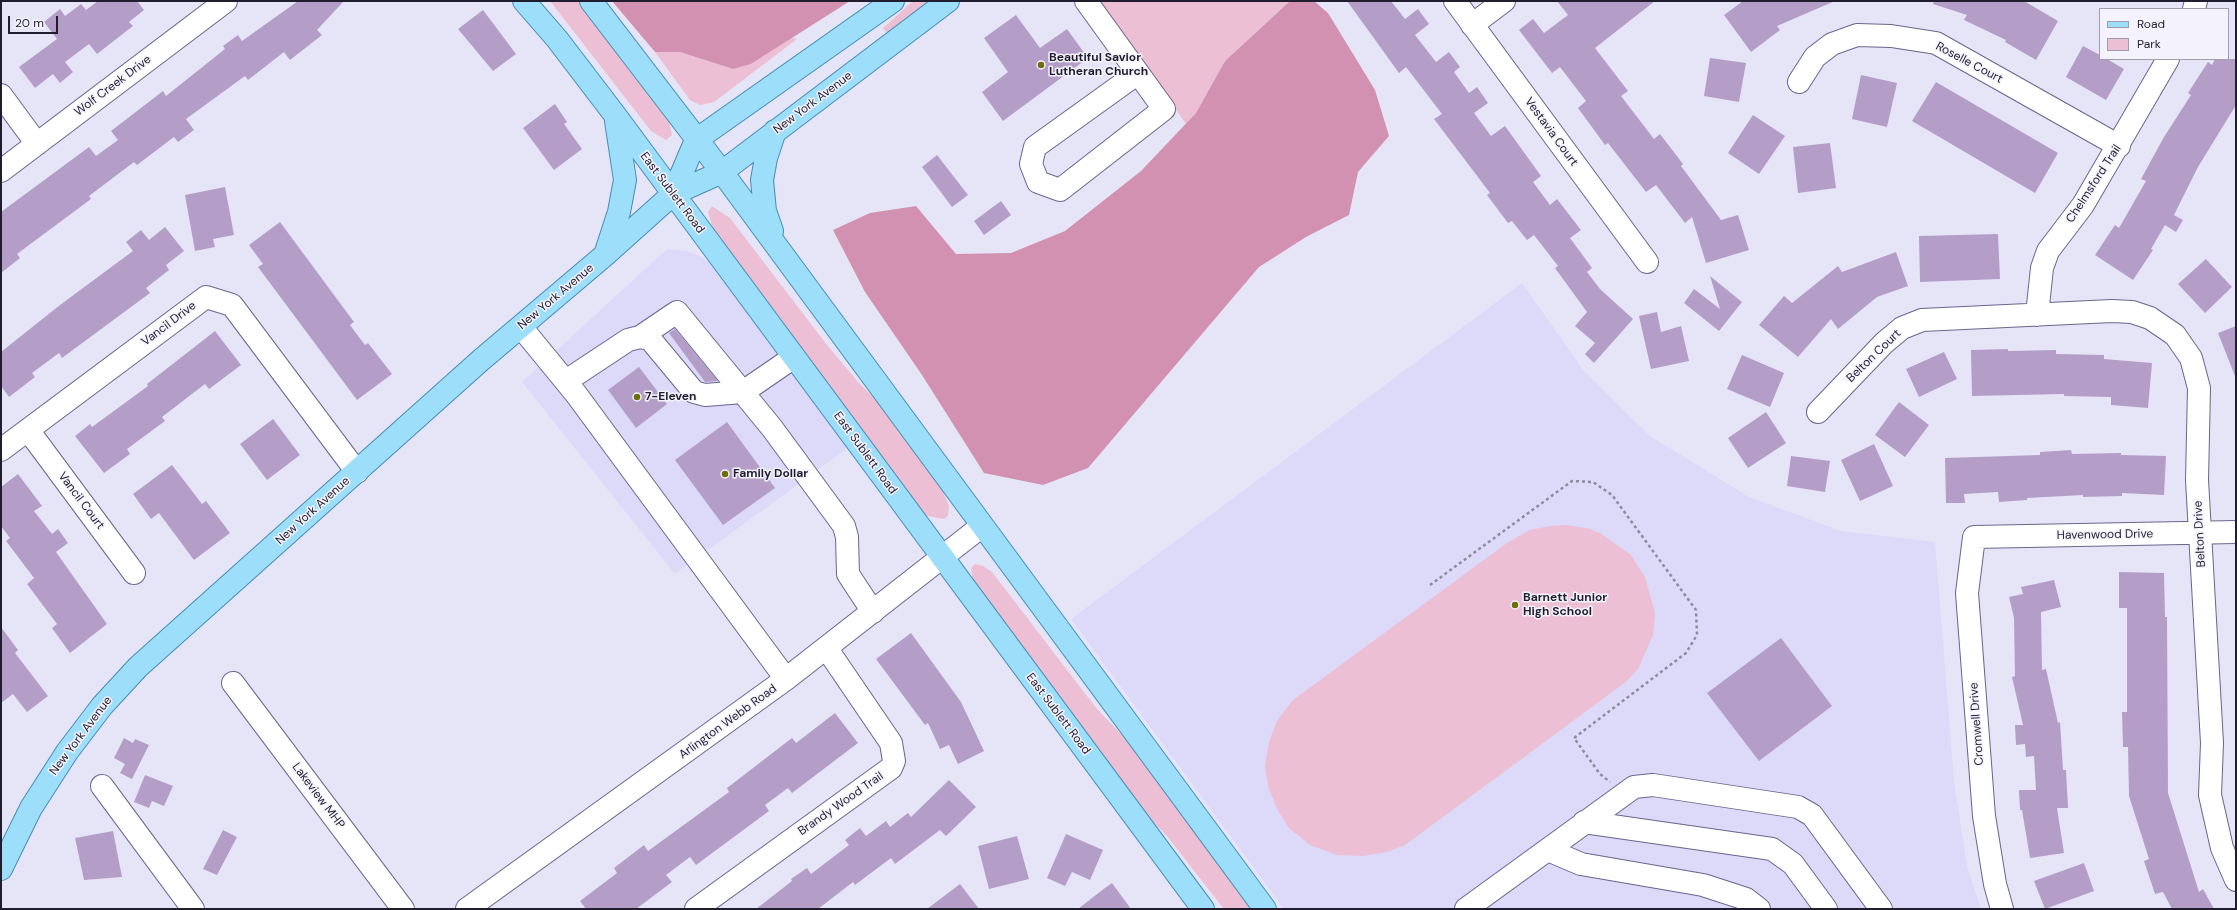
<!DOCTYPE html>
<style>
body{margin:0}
#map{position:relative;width:2237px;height:910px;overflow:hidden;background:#e6e5f8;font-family:"DM Sans",sans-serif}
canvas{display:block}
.frame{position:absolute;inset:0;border:2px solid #201e2e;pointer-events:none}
.legend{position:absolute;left:2099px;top:8px;width:130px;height:52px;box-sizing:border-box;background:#f4f3fd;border:1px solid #9f9eaa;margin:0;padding:5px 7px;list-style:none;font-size:12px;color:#201e2e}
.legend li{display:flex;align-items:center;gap:8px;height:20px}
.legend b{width:20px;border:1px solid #9f9eaa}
.scale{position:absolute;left:8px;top:16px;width:50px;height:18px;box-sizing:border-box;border:2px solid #201e2e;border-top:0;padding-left:5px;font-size:12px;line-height:14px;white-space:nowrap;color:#201e2e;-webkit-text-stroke:3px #f4f3fd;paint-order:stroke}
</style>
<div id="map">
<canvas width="2237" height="910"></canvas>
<div class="frame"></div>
<ul class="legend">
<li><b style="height:5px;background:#9ddefa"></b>Road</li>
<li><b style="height:11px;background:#edbfd4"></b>Park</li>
</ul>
<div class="scale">20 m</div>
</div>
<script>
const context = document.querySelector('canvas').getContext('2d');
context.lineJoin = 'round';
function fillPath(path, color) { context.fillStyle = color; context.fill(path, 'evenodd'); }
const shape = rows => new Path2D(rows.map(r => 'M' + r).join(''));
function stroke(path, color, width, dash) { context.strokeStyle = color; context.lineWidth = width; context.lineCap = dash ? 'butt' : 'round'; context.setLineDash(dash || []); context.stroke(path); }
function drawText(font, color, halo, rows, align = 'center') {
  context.font = font + ' "DM Sans",sans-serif'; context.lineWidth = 3; context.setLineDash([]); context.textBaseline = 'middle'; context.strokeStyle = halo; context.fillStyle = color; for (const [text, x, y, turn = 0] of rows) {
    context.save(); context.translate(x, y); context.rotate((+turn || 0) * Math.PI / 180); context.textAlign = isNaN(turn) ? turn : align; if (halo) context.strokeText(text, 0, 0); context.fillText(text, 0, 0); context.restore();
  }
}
fillPath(shape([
 [667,249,688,251,702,257,713,266,848,448,675,574,522,382],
 [1522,283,1584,371,1650,436,1749,497,1841,531,1935,542,1954,781,1967,866,1981,909,1284,909,1071,619]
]), '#dcd9f9');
fillPath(shape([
 [550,1,579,1,607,35,668,116,672,135,666,140,651,131],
 [913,1,931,1,887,33,883,28],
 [1098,1,1290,1,1225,61,1196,113,1186,124],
 [792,38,797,39,714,102,700,105,690,100,655,52,680,52,733,69,751,64],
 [712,206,730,218,827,345,859,383,883,407,941,486,949,506,948,516,944,519,927,516,918,509,715,235,708,212],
 [1564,525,1587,528,1600,533,1631,555,1645,577,1655,613,1653,635,1638,669,1627,681,1405,845,1387,852,1362,856,1337,855,1310,845,1289,828,1277,809,1268,786,1265,766,1269,742,1277,721,1293,700,1507,543,1530,530,1550,526],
 [975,564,983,566,992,572,1097,709,1123,736,1173,799,1253,909,1224,909,1166,835,1143,812,973,582,971,568]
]), '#edbfd4');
fillPath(shape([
 [612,1,850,1,751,64,733,69,680,52,655,52],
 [1290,1,1314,1,1328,13,1375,90,1389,136,1358,172,1349,215,1306,237,1259,267,1088,468,1043,485,984,473,922,375,865,292,833,230,870,213,916,206,956,254,1011,253,1065,231,1141,171,1196,113,1225,61]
]), '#d391b1');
fillPath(shape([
 [98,1,137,1,144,10,129,22,133,26,97,54,89,44,65,62,73,72,60,83,53,74,35,88,19,67,57,39,44,22,60,9,65,16,81,4,86,10],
 [298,1,344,1,317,30,322,35,290,60,284,52,248,80,245,76,186,119,194,130,178,142,174,137,137,165,134,162,89,196,91,199,17,254,20,258,1,273,1,212,89,147,96,156,118,140,111,131,163,91,166,96,225,49,223,46,238,35,242,41],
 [1347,1,1391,1,1405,19,1418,9,1429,24,1415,35,1436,62,1449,52,1460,67,1454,72,1469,93,1477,87,1488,103,1474,113,1491,136,1505,126,1541,176,1533,182,1550,205,1557,199,1581,230,1570,238,1592,268,1587,272,1600,289,1633,319,1594,363,1585,354,1595,343,1575,326,1587,312,1555,268,1558,266,1534,235,1527,240,1512,221,1508,223,1487,195,1490,193,1434,119,1442,114,1406,67,1399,73],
 [1557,1,1655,1,1595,48,1628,91,1621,96,1654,139,1660,134,1683,164,1681,166,1721,220,1738,215,1749,250,1706,263,1692,217,1685,223,1656,185,1646,192,1608,143,1605,145,1578,108,1586,101,1560,67,1552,73,1519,30,1533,19,1544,33,1568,15],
 [1743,1,1835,1,1777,26,1780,30,1751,52,1724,15],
 [1934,1,2024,1,2058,21,2036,60,2005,42,2006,40,1964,20,1967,15,1933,4],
 [483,10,516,54,493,71,458,29],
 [1016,15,1040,48,1067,29,1088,58,1003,121,982,92,1008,72,984,38],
 [2083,46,2100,55,2100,59,2107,59,2124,69,2106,100,2066,77],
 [1710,58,1746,63,1739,102,1704,96],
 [2215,59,2236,59,2236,105,2198,167,2174,215,2183,220,2176,232,2165,225,2151,249,2153,250,2133,280,2095,255,2115,225,2119,228,2146,181,2141,179,2164,137,2191,95,2188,93,2208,62,2212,65],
 [1861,75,1897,83,1887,127,1852,119],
 [1936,82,2058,153,2035,193,1912,121],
 [555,104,567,122,564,124,582,149,554,170,523,128],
 [1753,115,1785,136,1759,174,1728,153],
 [1830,143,1836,188,1798,193,1793,147],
 [937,155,968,195,952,207,922,167],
 [225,187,234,235,213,239,215,247,195,251,185,195],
 [1001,201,1011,215,984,235,974,221],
 [280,222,354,322,350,325,365,345,368,343,392,374,357,400,258,267,263,264,249,245],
 [165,227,184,251,166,265,169,270,146,288,150,293,62,358,59,353,32,373,35,377,9,397,1,386,1,352,60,305,133,251,126,242,141,230,149,240],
 [1998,234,2000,279,1920,282,1919,236],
 [1896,252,1908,286,1877,297,1838,329,1831,319,1798,357,1759,325,1784,296,1792,303,1838,266,1842,272],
 [2206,259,2232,287,2205,313,2178,284],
 [1710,276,1742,302,1719,331,1684,303,1694,289,1720,309],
 [1657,312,1661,332,1681,326,1689,361,1651,369,1639,316],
 [2236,326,2236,376,2235,376,2218,333],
 [675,329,718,381,705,382,669,333],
 [215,331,241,365,209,389,205,384,162,417,165,421,127,449,130,454,104,473,75,436,90,424,92,427,148,386,147,384],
 [2008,349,2008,351,2056,350,2056,354,2104,355,2104,359,2152,363,2148,408,2111,405,2111,397,2064,396,2064,394,1972,396,1971,350],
 [1944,352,1957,379,1919,397,1906,369],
 [1742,355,1784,373,1770,407,1727,389],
 [639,367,667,404,636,428,608,390],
 [1899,402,1929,425,1905,457,1875,435],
 [1766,412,1786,443,1748,468,1728,438],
 [273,419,300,455,267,480,240,444],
 [727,422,775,488,723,525,675,460],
 [1874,444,1893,486,1860,501,1841,460],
 [2071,450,2072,454,2121,453,2121,455,2166,456,2164,495,2122,493,2122,496,2083,497,2083,495,2027,498,2027,500,1999,502,1998,492,1964,494,1965,503,1946,503,1945,458,2040,455,2040,452],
 [1791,456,1830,461,1825,492,1787,486],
 [172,465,202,504,206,501,230,533,194,560,159,513,151,519,133,494],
 [18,474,42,506,34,511,52,534,58,529,68,543,56,552,107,624,70,653,52,628,57,624,27,584,34,578,6,541,10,538,1,526,1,487],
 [2119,572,2164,573,2165,617,2167,617,2168,793,2199,892,2203,889,2214,909,2172,909,2163,892,2155,894,2144,861,2149,859,2129,796,2128,747,2123,747,2122,712,2127,712,2127,608,2119,608],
 [2054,580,2061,607,2041,612,2042,670,2046,669,2058,723,2060,722,2063,770,2066,770,2068,808,2057,808,2064,853,2030,858,2022,810,2020,810,2019,790,2036,790,2034,756,2026,757,2025,744,2016,745,2015,725,2023,725,2012,677,2015,676,2014,618,2009,597,2023,594,2021,587],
 [1,627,18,650,15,653,48,696,27,712,13,694,1,703],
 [911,633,961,702,984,751,958,764,949,745,940,749,928,723,925,725,876,659],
 [1781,638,1832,706,1759,761,1707,693],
 [835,713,858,743,792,793,788,788,765,805,769,811,696,865,690,857,666,875,672,882,636,909,586,909,580,901,617,873,614,868,644,845,648,851,729,792,727,788,792,738,796,743],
 [124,738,133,743,135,739,149,745,132,779,120,773,125,764,114,758],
 [145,775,173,786,164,806,152,801,149,808,134,802],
 [949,780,976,807,946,836,940,830,895,864,891,858,855,885,853,882,818,909,756,909,792,881,791,879,807,868,811,874,849,845,845,840,860,828,866,836,886,821,890,827,908,813,911,817],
 [223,830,237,837,217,875,203,869],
 [113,831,122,877,84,880,75,838],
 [1066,834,1103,850,1090,880,1072,872,1065,886,1047,878],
 [1017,836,1029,879,989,889,978,846],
 [2084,863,2094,891,2045,909,2034,881],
 [1112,883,1131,909,1078,909,1101,891],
 [960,884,979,909,927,909]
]), '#b49ec7');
const minor = shape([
 [1086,1,1164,109,1060,190,1038,182,1031,164,1035,147,1138,73],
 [1455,1,1647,262],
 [2194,9,2196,1],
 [1472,25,1504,1],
 [1799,82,1815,57,1832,44,1857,35,1891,36,1936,43,2119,146],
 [1,95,37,144],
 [1,171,226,1],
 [2037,315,2042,268,2048,251,2083,205,2168,59],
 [521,327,576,394,786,679],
 [640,337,677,312,772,428,844,526,847,537,848,574,873,612],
 [566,381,628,340,640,337,650,339,694,392,705,395,743,392,794,357],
 [1818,412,1884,343,1902,328,1922,320,2112,311,2132,312,2150,318,2175,335,2191,358,2199,388,2197,480,2212,743,2210,795,2222,848,2236,880],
 [28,430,134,573],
 [1,450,206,297,232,305,357,472],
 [233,683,403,909],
 [102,786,193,909],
 [1584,822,1772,849,1793,864,1826,909],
 [1548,850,1581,864,1703,885,1746,899,1759,909],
 [467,909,786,679,982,526],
 [696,909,891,768,894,761,891,743,827,649],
 [1466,909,1634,787,1653,785,1798,807,1812,815,1881,909],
 [2002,909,1995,884,1984,816,1967,593,1974,537,2236,532]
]);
const major = shape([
 [524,1,557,39,615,115,1203,909],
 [591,1,722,172,1265,909],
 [673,194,696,140,893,1],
 [772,231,765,211,762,180,766,158,775,131],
 [605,255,619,212,625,180,616,121],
 [1,869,31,808,67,752,102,706,138,667,481,360,605,255,673,194,722,172,948,1]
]);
stroke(minor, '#69658d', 24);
stroke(major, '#478cb1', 24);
stroke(shape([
 [1430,585,1572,481,1593,482,1612,495,1696,610,1697,635,1686,653,1574,738,1600,774,1610,782]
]), '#8d8c9d', 2.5, [3, 3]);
stroke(minor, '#fff', 22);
stroke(major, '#9ddefa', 22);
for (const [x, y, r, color] of [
 [1041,65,4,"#6d6d0c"],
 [637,397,4,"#6d6d0c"],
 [725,474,4,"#6d6d0c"],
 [1515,605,4,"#6d6d0c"]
]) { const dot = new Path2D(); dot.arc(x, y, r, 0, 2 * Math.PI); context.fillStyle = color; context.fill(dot); stroke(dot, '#f4f3fd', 1.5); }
drawText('bold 12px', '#201e2e', '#f4f3fd', [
 ["Beautiful Savior",1049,58],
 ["Lutheran Church",1049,72],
 ["7-Eleven",645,397],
 ["Family Dollar",733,474],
 ["Barnett Junior",1523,598],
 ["High School",1523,612]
], 'left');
drawText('12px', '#201e2e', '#f4f3fd', [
 ["Roselle Court",1969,63,28],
 ["Wolf Creek Drive",113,86,-37],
 ["New York Avenue",813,103,-37],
 ["Vestavia Court",1551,132,54],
 ["Chelmsford Trail",2094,184,-57],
 ["East Sublett Road",672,193,53],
 ["New York Avenue",556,297,-40],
 ["Vancil Drive",169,324,-37],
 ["Belton Court",1874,356,-44],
 ["East Sublett Road",865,453,54],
 ["Vancil Court",81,501,53],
 ["New York Avenue",313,511,-42],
 ["Belton Drive",2200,534,-93],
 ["Havenwood Drive",2105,535,-1],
 ["East Sublett Road",1058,714,53],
 ["Arlington Webb Road",728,722,-36],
 ["Cromwell Drive",1977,724,-94],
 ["New York Avenue",81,736,-53],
 ["Lakeview MHP",318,796,53],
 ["Brandy Wood Trail",841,804,-35]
]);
</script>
